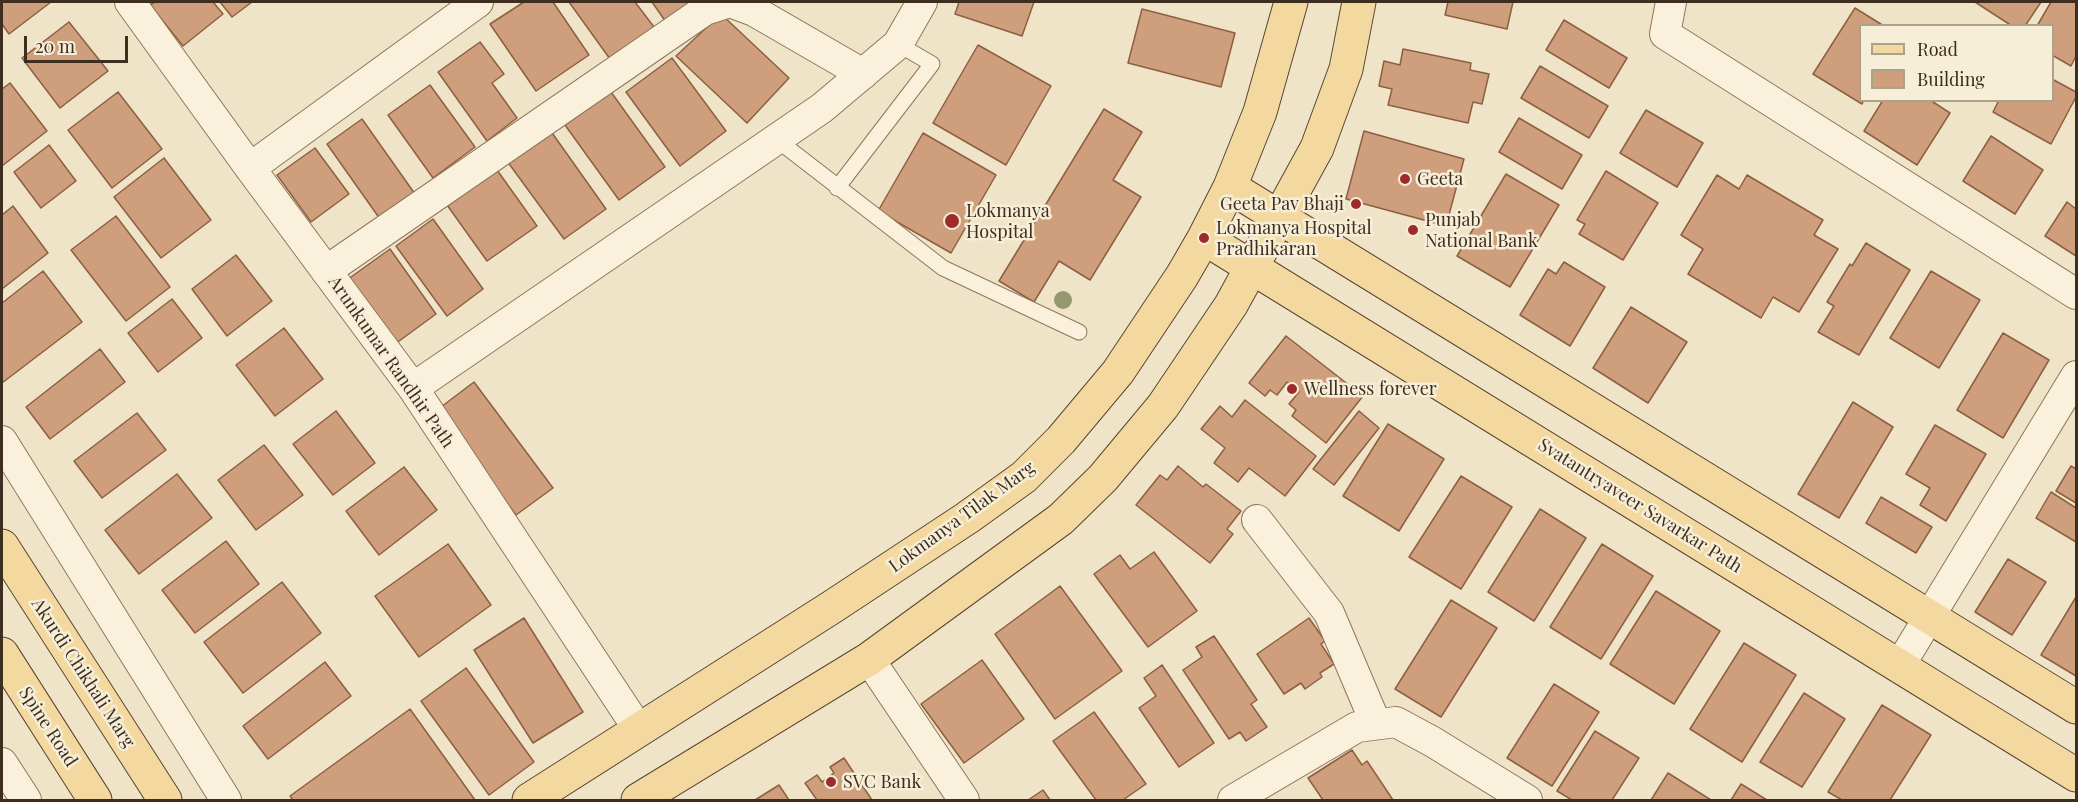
<!DOCTYPE html>
<style>
body{margin:0}
#map{position:relative;width:2078px;height:802px;overflow:hidden;background:#f0e4c8;font-family:"Playfair Display",serif}
canvas{display:block}
.frame{position:absolute;inset:0;border:3px solid #3d2e20;pointer-events:none}
.legend{position:absolute;left:1859px;top:24px;width:195px;height:78px;box-sizing:border-box;background:#f7eed8;border:2px solid #ada18e;margin:0;padding:8px 10px;list-style:none;font-size:18px;color:#3d2e20}
.legend li{display:flex;align-items:center;gap:12px;height:30px}
.legend b{width:30px;border:2px solid #ada18e}
.scale{position:absolute;left:24px;top:36px;width:104px;height:27px;box-sizing:border-box;border:3px solid #3d2e20;border-top:0;padding-left:8px;font-size:18px;line-height:21px;white-space:nowrap;color:#3d2e20;-webkit-text-stroke:4px #f7eed8;paint-order:stroke}
</style>
<div id="map">
<canvas width="2078" height="802"></canvas>
<div class="frame"></div>
<ul class="legend">
<li><b style="height:8px;background:#f3d9a0"></b>Road</li>
<li><b style="height:16px;background:#cf9f7d"></b>Building</li>
</ul>
<div class="scale">20 m</div>
</div>
<script>
const context = document.querySelector('canvas').getContext('2d');
context.lineJoin = 'round';
function fillPath(path, color) { context.fillStyle = color; context.fill(path, 'evenodd'); }
const shape = rows => new Path2D(rows.map(r => 'M' + r).join(''));
function stroke(path, color, width, dash) { context.strokeStyle = color; context.lineWidth = width; context.lineCap = dash ? 'butt' : 'round'; context.setLineDash(dash || []); context.stroke(path); }
function drawText(font, color, halo, rows, align = 'center') {
  context.font = font + ' "Playfair Display",serif'; context.lineWidth = 5; context.setLineDash([]); context.textBaseline = 'middle'; context.strokeStyle = halo; context.fillStyle = color; for (const [text, x, y, turn = 0] of rows) {
    context.save(); context.translate(x, y); context.rotate((+turn || 0) * Math.PI / 180); context.textAlign = isNaN(turn) ? turn : align; if (halo) context.strokeText(text, 0, 0); context.fillText(text, 0, 0); context.restore();
  }
}
const building = shape([
 [2,2,51,2,9,34,2,24,2,2],
 [155,2,213,2,223,14,183,46,150,5,155,2],
 [220,2,252,2,232,17,220,2],
 [524,2,553,2,589,55,536,91,490,24,524,2],
 [569,2,635,2,654,27,610,59,569,2],
 [652,2,699,2,668,25,652,2],
 [959,2,1034,2,1022,36,955,14,959,2],
 [1448,2,1513,2,1507,29,1445,15,1448,2],
 [1975,2,2041,2,2025,26,2012,26,1975,2],
 [2051,2,2076,2,2076,56,2071,66,2052,55,2052,26,2037,26,2051,2],
 [1855,8,1884,26,1860,26,1860,100,1864,100,1862,104,1813,74,1855,8],
 [1142,9,1235,33,1221,87,1128,63,1142,9],
 [721,14,789,78,747,123,676,56,721,14],
 [1564,20,1627,58,1609,88,1546,50,1564,20],
 [69,22,108,71,60,108,22,58,69,22],
 [480,42,504,74,492,83,517,118,487,141,438,72,480,42],
 [978,45,1051,86,1006,165,933,123,978,45],
 [1403,49,1471,63,1470,70,1489,74,1482,104,1473,102,1468,123,1388,105,1392,89,1379,86,1384,61,1400,65,1403,49],
 [672,58,726,131,680,166,626,92,672,58],
 [1540,66,1608,106,1589,138,1521,98,1540,66],
 [2052,79,2076,92,2076,97,2051,144,1993,112,1999,100,2052,100,2052,79],
 [10,83,47,131,2,166,2,89,10,83],
 [430,85,475,147,433,178,388,115,430,85],
 [118,92,162,149,112,188,68,130,118,92],
 [611,92,665,167,619,200,565,125,611,92],
 [1883,100,1930,100,1950,113,1917,165,1864,131,1883,100],
 [1104,109,1142,132,1113,180,1141,197,1090,280,1059,261,1034,302,999,281,1104,109],
 [1646,110,1703,143,1677,187,1620,153,1646,110],
 [1519,118,1582,155,1562,189,1499,152,1519,118],
 [362,119,415,194,380,219,327,144,362,119],
 [550,130,606,209,564,239,507,161,550,130],
 [1364,131,1464,159,1446,226,1346,199,1364,131],
 [923,133,996,175,951,253,878,211,923,133],
 [1991,136,2043,170,2015,214,1963,181,1991,136],
 [49,145,76,181,41,208,14,172,49,145],
 [315,148,349,194,311,222,277,175,315,148],
 [164,158,211,220,161,258,114,197,164,158],
 [497,170,537,226,487,261,447,205,497,170],
 [1606,171,1658,203,1623,260,1579,234,1585,224,1577,220,1606,171],
 [1506,174,1559,205,1510,287,1457,256,1506,174],
 [1717,175,1739,189,1747,175,1823,220,1814,235,1838,249,1799,312,1773,297,1761,318,1688,274,1703,249,1681,235,1717,175],
 [2067,202,2076,209,2076,256,2045,236,2067,202],
 [13,206,48,253,2,289,2,215,13,206],
 [116,216,170,287,126,321,71,250,116,216],
 [433,219,483,289,447,316,396,246,433,219],
 [1866,243,1910,270,1859,355,1818,332,1834,306,1827,302,1850,264,1852,266,1866,243],
 [390,249,436,314,391,347,344,282,390,249],
 [236,255,272,301,227,336,192,289,236,255],
 [1564,262,1605,287,1570,346,1520,315,1548,269,1556,274,1564,262],
 [43,271,82,322,2,383,2,303,43,271],
 [1931,271,1980,300,1939,368,1890,338,1931,271],
 [172,299,202,338,158,372,128,333,172,299],
 [1631,307,1687,342,1648,403,1593,368,1631,307],
 [284,328,323,379,275,416,236,365,284,328],
 [2003,333,2049,360,2003,438,1957,410,2003,333],
 [1286,336,1363,396,1326,443,1292,416,1296,410,1289,404,1299,392,1287,382,1277,395,1270,390,1265,396,1249,383,1286,336],
 [100,349,125,382,50,439,26,407,100,349],
 [474,382,553,488,516,515,437,410,474,382],
 [1245,400,1316,456,1285,496,1249,468,1238,482,1214,463,1225,448,1201,429,1220,406,1232,417,1245,400],
 [1853,402,1893,427,1839,518,1798,494,1853,402],
 [336,411,375,463,333,495,293,444,336,411],
 [1359,411,1379,428,1334,485,1313,469,1359,411],
 [137,413,166,450,102,498,74,461,137,413],
 [1388,424,1444,459,1399,531,1343,496,1388,424],
 [1935,425,1986,454,1946,521,1920,505,1930,488,1906,474,1935,425],
 [264,445,303,495,256,530,218,480,264,445],
 [1178,466,1203,487,1206,484,1241,511,1227,529,1233,534,1210,563,1136,505,1160,475,1167,480,1178,466],
 [2071,466,2076,469,2076,503,2056,491,2071,466],
 [404,467,437,510,379,555,346,511,404,467],
 [177,474,212,518,139,574,105,530,177,474],
 [1461,476,1512,507,1461,589,1409,557,1461,476],
 [2051,492,2076,508,2076,542,2036,518,2051,492],
 [1881,497,1932,527,1916,553,1866,523,1881,497],
 [1540,509,1586,538,1534,621,1488,592,1540,509],
 [226,541,259,584,195,633,162,590,226,541],
 [448,544,491,605,419,657,375,596,448,544],
 [1602,544,1653,576,1601,659,1550,627,1602,544],
 [1154,552,1197,611,1148,647,1094,574,1120,555,1130,569,1154,552],
 [2008,559,2046,582,2012,635,1975,612,2008,559],
 [282,582,321,633,243,693,204,642,282,582],
 [1060,586,1122,671,1055,719,995,634,1060,586],
 [1656,591,1720,631,1674,704,1610,664,1656,591],
 [2076,597,2076,676,2041,655,2076,597],
 [1451,600,1497,628,1441,717,1395,689,1451,600],
 [524,618,583,712,533,743,474,650,524,618],
 [1309,618,1325,641,1321,644,1334,664,1320,673,1322,677,1305,689,1301,683,1284,694,1257,654,1309,618],
 [1214,636,1257,700,1251,704,1267,727,1246,741,1240,732,1229,739,1183,670,1202,657,1196,647,1214,636],
 [1744,643,1796,675,1742,762,1690,729,1744,643],
 [982,660,1024,719,964,763,921,704,982,660],
 [325,662,351,696,268,759,243,726,325,662],
 [1162,665,1214,743,1179,767,1139,708,1156,696,1144,678,1162,665],
 [466,668,534,762,489,795,421,701,466,668],
 [1554,684,1599,712,1552,786,1507,758,1554,684],
 [1804,693,1845,719,1802,787,1760,762,1804,693],
 [1882,705,1931,735,1890,800,1842,800,1828,792,1882,705],
 [410,709,475,800,293,800,290,796,410,709],
 [1094,712,1146,784,1123,800,1096,800,1053,741,1094,712],
 [1595,731,1639,758,1612,800,1572,800,1557,791,1595,731],
 [1352,750,1362,765,1367,761,1393,800,1323,800,1308,778,1352,750],
 [844,758,872,800,817,800,805,783,817,775,822,782,834,773,830,767,844,758],
 [1668,773,1711,800,1651,800,1668,773],
 [1741,784,1767,800,1731,800,1741,784],
 [779,785,789,800,755,800,779,785],
 [1043,790,1050,800,1028,800,1043,790]
]);
fillPath(building, '#cf9f7d');
stroke(building, '#8d5f41', 1.5);
const lane = shape([
 [776,139,943,268,1079,332],
 [837,188,932,64,898,44]
]);
const street = shape([
 [130,2,250,168,413,388,639,730],
 [1671,2,1665,34,2076,294],
 [250,168,478,2],
 [326,271,705,10,730,2,754,11,863,74],
 [413,388,822,108,898,44,922,2],
 [2,441,226,800],
 [1257,520,1329,613,1376,724],
 [869,659,964,800],
 [1900,665,2076,376],
 [2,763,26,800],
 [1233,800,1357,727,1396,722,1433,742,1527,800]
]);
const primary = shape([
 [1230,187,2076,707],
 [1204,238,2076,775],
 [2,546,165,800],
 [2,654,95,800],
 [529,800,832,607,967,518,1024,477,1061,440,1118,372,1182,276,1204,238,1230,187,1260,112,1291,2],
 [638,800,869,659,1061,519,1103,478,1163,406,1231,305,1317,148,1346,69,1359,2]
]);
stroke(lane, '#8d765c', 17);
stroke(street, '#8d765c', 32);
stroke(primary, '#5b4430', 35);
stroke(lane, '#faf1dc', 15);
stroke(street, '#faf1dc', 30);
stroke(primary, '#f3d9a0', 33);
context.fillStyle = '#96986f';
for (const [x, y] of [
 [1063,300]
]) { context.beginPath(); context.arc(x, y, 9, 0, 2 * Math.PI); context.fill(); }
for (const [x, y, r, color] of [
 [1405,179,6,"#9e2a2b"],
 [1356,204,6,"#9e2a2b"],
 [952,221,8,"#9e2a2b"],
 [1413,230,6,"#9e2a2b"],
 [1204,238,6,"#9e2a2b"],
 [1292,389,6,"#9e2a2b"],
 [831,782,6,"#9e2a2b"]
]) { const dot = new Path2D(); dot.arc(x, y, r, 0, 2 * Math.PI); context.fillStyle = color; context.fill(dot); stroke(dot, '#f7eed8', 2); }
drawText('18px', '#3d2e20', '#f7eed8', [
 ["Geeta",1417,179],
 ["Geeta Pav Bhaji",1344,204,"right"],
 ["Lokmanya",966,211],
 ["Hospital",966,232],
 ["Punjab",1425,220],
 ["National Bank",1425,241],
 ["Lokmanya Hospital",1216,228],
 ["Pradhikaran",1216,249],
 ["Wellness forever",1304,389],
 ["SVC Bank",843,782]
], 'left');
drawText('18px', '#3d2e20', '#f7eed8', [
 ["Arunkumar Randhir Path",391,362,55],
 ["Svatantryaveer Savarkar Path",1640,506,32],
 ["Lokmanya Tilak Marg",962,517,-36],
 ["Akurdi Chikhali Marg",83,673,57],
 ["Spine Road",48,727,57]
]);
</script>
